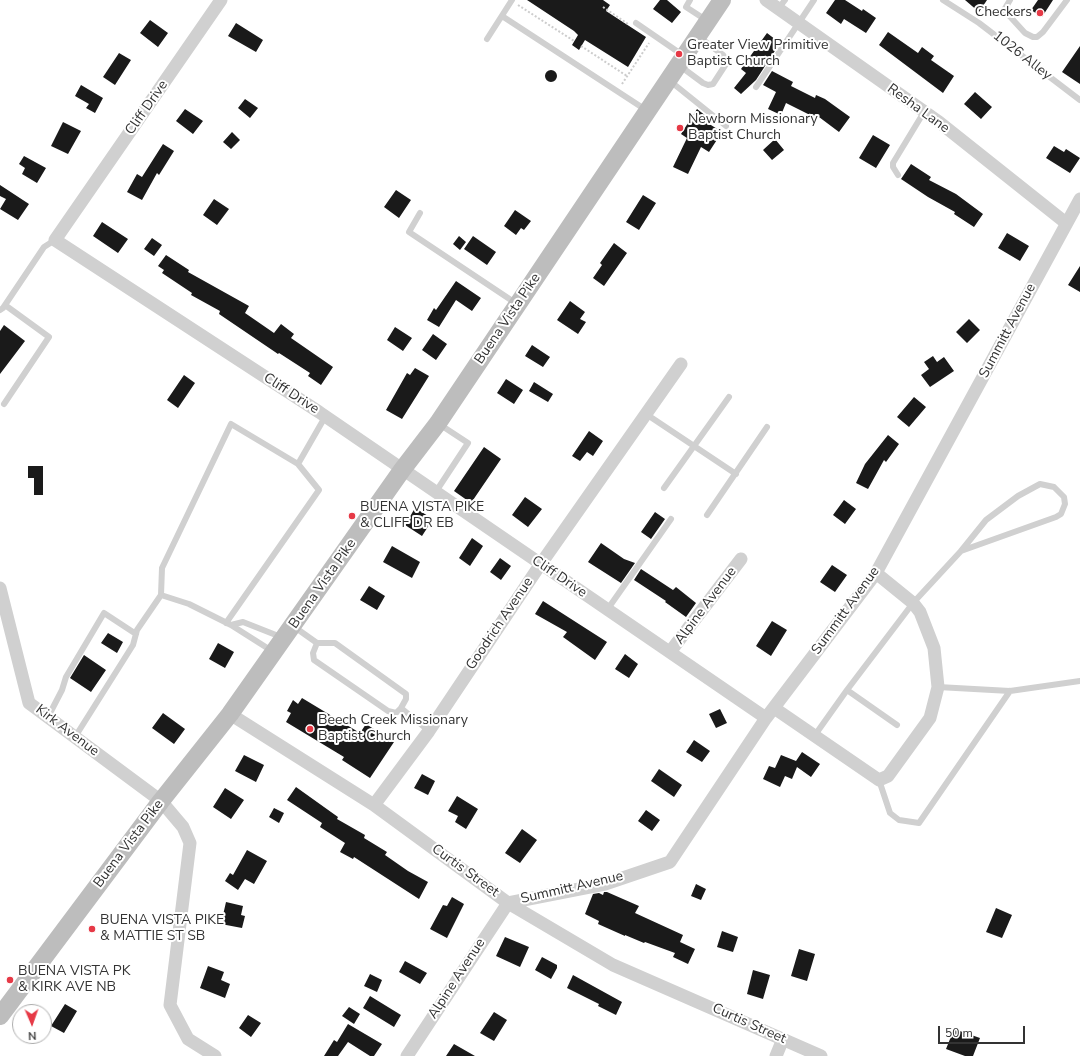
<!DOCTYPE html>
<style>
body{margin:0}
#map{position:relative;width:1080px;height:1056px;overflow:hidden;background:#fff;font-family:"Nunito Sans",sans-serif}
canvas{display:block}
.north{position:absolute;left:12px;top:1004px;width:40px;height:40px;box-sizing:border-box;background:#fff;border:1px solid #adadad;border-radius:50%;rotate:178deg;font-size:11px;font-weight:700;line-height:16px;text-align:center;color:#333}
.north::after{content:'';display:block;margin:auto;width:14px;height:18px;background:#e63946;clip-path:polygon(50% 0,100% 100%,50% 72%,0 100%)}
.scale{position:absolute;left:938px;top:1026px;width:87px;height:18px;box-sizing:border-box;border:2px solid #333;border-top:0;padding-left:5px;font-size:12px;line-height:14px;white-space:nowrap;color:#333;-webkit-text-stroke:3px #fff;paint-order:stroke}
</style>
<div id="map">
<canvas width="1080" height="1056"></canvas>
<div class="north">N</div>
<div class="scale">50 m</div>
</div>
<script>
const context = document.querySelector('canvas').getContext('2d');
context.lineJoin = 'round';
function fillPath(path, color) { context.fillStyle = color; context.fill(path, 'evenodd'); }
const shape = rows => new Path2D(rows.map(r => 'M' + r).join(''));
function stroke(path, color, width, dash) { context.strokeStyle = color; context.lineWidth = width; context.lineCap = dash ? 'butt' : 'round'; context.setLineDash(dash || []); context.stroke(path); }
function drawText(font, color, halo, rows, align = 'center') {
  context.font = font + ' "Nunito Sans",sans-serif'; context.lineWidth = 4; context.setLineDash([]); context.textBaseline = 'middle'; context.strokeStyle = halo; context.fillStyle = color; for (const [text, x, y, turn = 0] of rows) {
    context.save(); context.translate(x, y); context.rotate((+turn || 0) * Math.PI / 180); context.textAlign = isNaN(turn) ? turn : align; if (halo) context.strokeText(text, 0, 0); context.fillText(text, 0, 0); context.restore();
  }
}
fillPath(shape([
 [527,0,603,0,610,5,606,11,646,37,628,67,585,40,579,50,572,45,578,35,574,31],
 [660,0,667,0,681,12,672,23,653,9],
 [835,0,845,0,862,11,863,9,876,18,866,33,844,19,841,24,826,13],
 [965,0,987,0,979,12],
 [1038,0,1053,0,1042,17,1031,10],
 [150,20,168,33,158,47,140,33],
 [236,23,263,40,256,52,228,36],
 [888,32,918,53,922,47,934,56,931,60,954,76,943,93,879,45],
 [767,33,780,43,756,80,741,94,734,88,746,73,741,69],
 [1080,46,1080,84,1062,72],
 [119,53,131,60,115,85,103,77],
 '545 76a6 6 0 1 1 12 0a6 6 0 1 1-12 0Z',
 [772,71,793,82,791,86,815,98,816,95,825,99,850,117,839,132,815,114,814,117,786,103,781,115,768,109,776,92,763,85],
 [81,85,103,98,95,113,86,108,89,104,75,96],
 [975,92,992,107,981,119,964,104],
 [245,99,258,108,250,118,238,108],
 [185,109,203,121,193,134,176,121],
 [697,109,706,116,703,120,722,132,709,152,701,147,688,174,673,167,687,138,681,134],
 [63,122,81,131,68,154,51,146],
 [232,132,240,140,231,149,223,142],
 [873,135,890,145,876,168,859,158],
 [775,139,784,150,772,160,763,150],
 [163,144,174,151,159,175,157,173,142,200,127,192,137,174,142,177],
 [1054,146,1064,152,1066,149,1080,158,1070,173,1046,158],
 [24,156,46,168,37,183,22,174,25,168,19,164],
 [911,164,931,177,929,180,956,194,983,214,974,227,954,214,955,212,928,197,901,179],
 [0,185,29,204,18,220,0,209,6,199,0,196],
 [396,190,411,200,399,218,384,207],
 [643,195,656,203,639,230,626,222],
 [214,199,229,209,217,225,203,215],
 [515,210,531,221,524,230,521,228,516,235,504,226],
 [102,222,128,239,118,253,93,236],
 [1007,233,1029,246,1020,261,998,248],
 [459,236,466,242,460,250,453,244],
 [473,236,496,252,487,265,464,249],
 [152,238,162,245,154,256,144,249],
 [614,243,627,253,604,286,593,278,602,265,600,263],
 [166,255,189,270,188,272,249,306,245,313,274,333,281,324,294,334,291,338,333,367,321,385,308,376,310,373,279,353,278,354,219,314,220,311,191,295,192,293,162,273,164,270,158,266],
 [1080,266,1080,292,1068,285],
 [456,281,481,298,472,311,456,300,439,327,427,320,434,308,436,310],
 [570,301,585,312,580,319,586,322,578,334,557,320],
 [969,319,980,330,967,343,956,332],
 [4,325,25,341,0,374,0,331],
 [395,327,412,338,403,351,387,340],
 [433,334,447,344,436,360,422,350],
 [532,345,550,357,543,367,525,356],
 [933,356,937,362,944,357,954,371,930,387,921,375,929,369,924,362],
 [415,368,429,376,402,419,386,410,407,373,410,375],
 [184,375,195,383,178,408,167,400],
 [506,379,523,390,514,404,497,393],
 [534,382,553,394,548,402,529,391],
 [914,397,926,407,909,427,897,417],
 [589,431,603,441,593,456,587,452,580,461,572,456],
 [888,435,899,444,886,462,884,460,868,489,856,483,865,464],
 [484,447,501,459,471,503,454,491],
 [28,466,43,466,43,495,34,495,34,478,28,478],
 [525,497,542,509,528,527,512,515],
 [844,500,856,509,845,524,833,515],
 [415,508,433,519,422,536,405,525],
 [655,512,665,519,651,539,641,532],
 [472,538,483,546,470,566,459,558],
 [601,543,624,559,635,563,621,583,588,562],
 [392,546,420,562,412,578,383,562],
 [500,558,511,566,501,580,490,572],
 [832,565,847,575,835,592,820,582],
 [641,569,673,590,676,587,696,603,686,617,665,602,666,601,634,580],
 [369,586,385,596,377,610,360,600],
 [543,601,607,642,595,660,563,637,567,632,535,614],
 [772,621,787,630,771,656,756,646],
 [108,633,123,642,117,653,101,643],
 [218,643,234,652,225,668,209,659],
 [625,654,638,664,629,678,615,669],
 [84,655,106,670,91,692,70,678],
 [302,698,360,733,366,724,394,742,370,778,342,760,344,757,286,722,291,713,287,711,293,700,298,704],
 [720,709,727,723,716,728,709,714],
 [163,713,185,729,174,744,152,728],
 [694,740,710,751,702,762,686,752],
 [802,752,820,764,811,777,797,767,792,779,785,776,780,787,763,779,769,766,775,768,781,755,796,761],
 [244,755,264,765,256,782,235,771],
 [659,769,682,785,674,797,651,781],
 [422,774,435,781,428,795,414,788],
 [296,787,338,817,337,819,365,835,364,838,387,852,385,855,408,871,428,882,419,899,354,857,353,859,340,852,345,843,320,827,322,823,287,800],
 [225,788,244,800,231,819,213,807],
 [457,796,478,809,466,829,455,822,458,816,448,811],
 [274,808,284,813,279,823,269,817],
 [646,810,660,820,652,831,638,821],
 [522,829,537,840,520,863,505,853],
 [247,850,267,861,254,884,245,879,238,890,225,881,230,873,233,875],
 [696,884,706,889,701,900,691,896],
 [604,892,607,892,639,906,635,913,683,935,680,942,695,949,688,964,673,957,675,953,645,942,644,943,625,935,625,936,598,924,599,921,585,914,593,894,599,893,603,895],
 [452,897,464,904,447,938,430,929,443,905,447,906],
 [226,902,243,906,241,915,245,916,242,928,221,924],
 [996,908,1012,915,1002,938,986,932],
 [722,931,738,937,733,952,717,947],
 [505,937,529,947,520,967,496,956],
 [799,949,815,954,807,981,791,976],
 [542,957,557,965,557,968,551,979,535,970],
 [405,961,427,973,420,984,399,972],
 [208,966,224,972,221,980,230,984,225,998,200,988],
 [753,970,770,975,763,999,747,994],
 [370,974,382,980,377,992,364,986],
 [573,975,622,1002,616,1015,598,1006,599,1004,567,988],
 [370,996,401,1015,394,1027,363,1008],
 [65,1004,77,1011,64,1033,51,1026],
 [349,1007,360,1014,354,1024,342,1016],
 [494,1012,507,1020,494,1041,480,1033],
 [248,1015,261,1023,251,1037,239,1028],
 [348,1024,382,1044,374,1056,370,1056,348,1042,338,1056,324,1056,334,1040,337,1042],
 [954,1029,980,1038,973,1056,965,1056,946,1049],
 [454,1044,475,1056,446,1056]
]), '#1a1a1a');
stroke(shape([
 [518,5,574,41],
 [603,7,628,24],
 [581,46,627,76],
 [622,84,649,43]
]), '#cdcdcd', 2, [2, 2]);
stroke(shape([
 [690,0,686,7,706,20],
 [943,0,979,23,1080,100],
 [1010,0,1004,10,1025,33,1033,37,1037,37,1043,32,1067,0],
 [778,9,785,0],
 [502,16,646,110],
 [636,23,684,56],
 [487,39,512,0],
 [680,66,703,83,708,85,713,84,726,64,725,58,723,55,699,37],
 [670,81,726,126],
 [756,87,814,0],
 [898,175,893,167,893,163,924,112],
 [420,213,409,232,517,304],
 [0,310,3,308,44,247,55,240],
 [4,404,49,337,5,305],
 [646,414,736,474],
 [298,464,325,417],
 [664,488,729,397],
 [435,493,468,443,439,424],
 [707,515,767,427],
 [161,595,162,568,231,424,298,464,319,490,226,623],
 [607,610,671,519],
 [293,626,317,643,335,643,406,694,406,699,401,708,396,713,388,711,314,660,313,653,317,643],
 [272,651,231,625,243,622,281,637],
 [938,687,1010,691,1080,681],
 [847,690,897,725],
 [401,708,429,731],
 [48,717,62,690,66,677,104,613,136,634],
 [815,735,847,690,913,603,961,551,1056,517,1061,514,1065,504,1064,497,1054,487,1040,484,1018,496,986,520,961,551],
 [75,737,133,645,137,630,161,595,189,604,231,625],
 [879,780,890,813,899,820,919,823,1010,691]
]), '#d0d0d0', 6);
stroke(shape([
 [221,0,55,240,319,412,766,718],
 [766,0,939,122,1066,223],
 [0,588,29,703,161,801,183,827,190,843,170,1005,188,1039,215,1056],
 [670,652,741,559],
 [774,708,879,780,888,776,930,718,938,687,934,648,920,612,913,603,876,573],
 [230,714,374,805,508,903,613,965,821,1056],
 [374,805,429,731,540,565,681,364],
 [407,1056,508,903,605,884,670,862,766,718,876,573,1080,199],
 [776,1056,783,1039]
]), '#d0d0d0', 13);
stroke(shape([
 [0,1016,161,801,230,714,402,470,438,423,722,0]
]), '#bdbdbd', 18);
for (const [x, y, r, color] of [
 [1040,13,4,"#e63946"],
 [679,54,4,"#e63946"],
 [680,128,4,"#e63946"],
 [352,516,4,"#e63946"],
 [310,729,4,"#e63946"],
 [92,929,4,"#e63946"],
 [10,980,4,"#e63946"]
]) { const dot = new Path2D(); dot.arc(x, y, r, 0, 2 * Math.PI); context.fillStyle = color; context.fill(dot); stroke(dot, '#fff', 1.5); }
drawText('14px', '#333', '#fff', [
 ["Checkers",1032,13,"right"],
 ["Greater View Primitive",687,46],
 ["Baptist Church",687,62],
 ["Newborn Missionary",688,120],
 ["Baptist Church",688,136],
 ["BUENA VISTA PIKE",360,508],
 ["& CLIFF DR EB",360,524],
 ["Beech Creek Missionary",318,721],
 ["Baptist Church",318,737],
 ["BUENA VISTA PIKE",100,921],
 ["& MATTIE ST SB",100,937],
 ["BUENA VISTA PK",18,972],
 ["& KIRK AVE NB",18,988]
], 'left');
drawText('14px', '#333', '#fff', [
 ["1026 Alley",1022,56,38],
 ["Cliff Drive",147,108,-55],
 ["Resha Lane",918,109,36],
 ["Buena Vista Pike",508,319,-56],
 ["Summitt Avenue",1008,331,-62],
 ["Cliff Drive",291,394,33],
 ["Cliff Drive",559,577,34],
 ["Buena Vista Pike",323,584,-55],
 ["Alpine Avenue",706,606,-53],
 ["Summitt Avenue",846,611,-54],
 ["Goodrich Avenue",500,624,-56],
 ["Kirk Avenue",67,731,37],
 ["Buena Vista Pike",129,844,-53],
 ["Curtis Street",465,871,36],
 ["Summitt Avenue",572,888,-13],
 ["Alpine Avenue",457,979,-57],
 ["Curtis Street",749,1024,24]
]);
</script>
